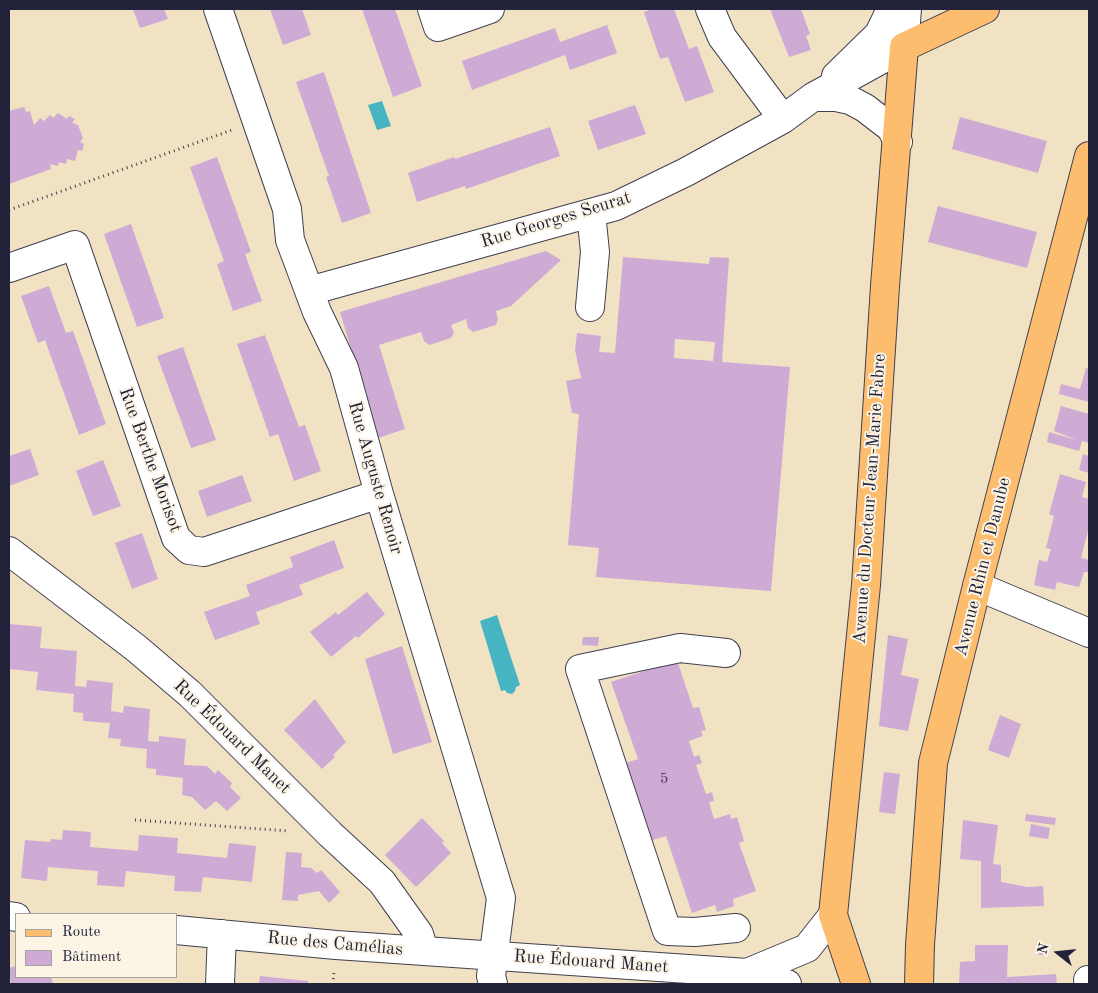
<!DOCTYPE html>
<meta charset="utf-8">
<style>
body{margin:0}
#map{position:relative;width:1098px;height:993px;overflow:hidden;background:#f1e2c4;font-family:"Old Standard TT",serif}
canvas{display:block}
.frame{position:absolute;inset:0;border:10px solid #22223b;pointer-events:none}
.legend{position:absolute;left:15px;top:913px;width:162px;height:65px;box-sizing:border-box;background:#fcf5e5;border:1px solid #a5a1a1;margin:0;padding:6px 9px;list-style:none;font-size:15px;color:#22223b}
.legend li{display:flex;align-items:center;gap:10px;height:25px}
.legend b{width:25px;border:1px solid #a5a1a1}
.north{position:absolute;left:1033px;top:928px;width:50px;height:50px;-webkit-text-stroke:4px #fcf5e5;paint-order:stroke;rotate:286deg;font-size:14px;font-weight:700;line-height:20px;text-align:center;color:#22223b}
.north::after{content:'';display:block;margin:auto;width:18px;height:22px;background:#22223b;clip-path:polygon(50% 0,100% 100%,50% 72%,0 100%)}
</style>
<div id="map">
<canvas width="1098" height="993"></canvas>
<div class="frame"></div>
<ul class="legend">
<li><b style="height:6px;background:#fcbd6f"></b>Route</li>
<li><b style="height:14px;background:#ceabd4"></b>Bâtiment</li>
</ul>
<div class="north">N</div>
</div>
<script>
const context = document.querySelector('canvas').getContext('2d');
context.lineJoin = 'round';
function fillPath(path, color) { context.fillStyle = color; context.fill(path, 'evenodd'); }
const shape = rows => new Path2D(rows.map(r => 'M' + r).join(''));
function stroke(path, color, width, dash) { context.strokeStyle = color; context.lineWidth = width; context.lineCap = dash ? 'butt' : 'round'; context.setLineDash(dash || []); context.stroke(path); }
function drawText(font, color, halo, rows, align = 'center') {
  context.font = font + ' "Old Standard TT",serif'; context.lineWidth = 4; context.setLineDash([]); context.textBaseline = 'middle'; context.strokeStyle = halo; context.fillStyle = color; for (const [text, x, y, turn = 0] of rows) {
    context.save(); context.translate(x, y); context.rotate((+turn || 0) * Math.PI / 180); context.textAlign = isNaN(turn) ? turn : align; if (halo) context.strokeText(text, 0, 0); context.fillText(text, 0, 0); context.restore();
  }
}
fillPath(shape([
 [382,101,391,126,377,130,368,105],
 [497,615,520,685,516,687,515,691,512,694,507,693,505,690,501,691,480,621]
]), '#46b5c1');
fillPath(shape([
 [133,9,164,9,168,19,140,28],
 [270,9,302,9,311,35,283,45],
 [362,9,395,9,422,86,393,97],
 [653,9,674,9,689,49,697,46,714,92,685,102,668,57,660,59,644,12],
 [770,9,801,9,810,34,806,36,811,50,789,57],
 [607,25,617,53,570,70,565,55,472,90,462,61,555,28,560,42],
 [324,72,371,213,342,223,326,177,329,176,296,82],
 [635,105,646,134,598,150,588,121],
 [24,107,26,112,30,111,34,125,40,118,44,121,50,115,53,118,58,113,67,119,69,116,75,119,72,123,78,125,83,138,80,142,84,144,82,151,78,150,75,161,67,159,66,164,59,162,58,166,50,164,51,169,9,184,9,111],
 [960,117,1047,141,1038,173,952,149],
 [550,127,560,156,466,189,465,186,417,202,408,173,454,157,455,159],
 [217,157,251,252,245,254,262,301,233,311,217,264,224,261,190,167],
 [938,206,1037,232,1027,268,928,242],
 [131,224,164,318,137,327,104,234],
 [546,251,561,260,511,306,496,311,498,319,496,325,473,332,468,328,466,319,451,325,454,333,451,338,429,345,424,341,421,332,379,345,405,429,378,438,340,312],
 [623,257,709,264,710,257,729,258,722,362,790,367,771,591,596,577,599,548,568,545,579,414,572,413,566,381,581,378,575,350,577,333,601,336,599,352,615,353],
 [675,339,715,342,713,361,674,358],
 [49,286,66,333,73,331,106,424,79,435,45,340,38,343,21,296],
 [265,335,299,427,305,425,321,471,294,481,278,434,270,437,237,344],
 [183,347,216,440,191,448,157,356],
 [1086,368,1089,369,1089,402,1059,394,1061,384,1080,389],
 [1061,406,1089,414,1089,443,1082,441,1079,451,1047,442,1049,432,1077,440,1054,431],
 [30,449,39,475,9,486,9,456],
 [1083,454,1089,456,1089,473,1079,470],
 [103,460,121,506,93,516,76,471],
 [1060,474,1086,482,1082,497,1089,499,1089,527,1081,558,1089,560,1089,572,1084,572,1079,587,1057,582,1055,590,1034,585,1039,560,1047,562,1051,549,1046,548,1054,516,1049,514],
 [242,475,252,501,207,517,198,491],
 [142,533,158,579,132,589,115,543],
 [334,540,344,568,299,585,303,595,256,612,260,624,215,640,204,612,250,596,246,585,293,567,290,557],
 [367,592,385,614,358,638,356,636,331,657,310,632,336,612,338,615],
 [9,624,42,627,40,648,77,651,75,686,86,687,87,680,113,683,111,711,123,713,124,706,150,709,148,741,159,742,159,736,186,739,184,765,207,766,215,774,218,770,232,783,230,787,241,798,227,811,216,801,205,810,192,797,182,795,183,778,156,775,156,769,146,768,147,749,120,746,121,739,108,738,110,723,83,721,83,713,73,712,74,694,36,690,38,672,9,669],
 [888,635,908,639,901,675,919,679,908,731,879,726],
 [583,637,599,637,598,646,582,645],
 [402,646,432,742,393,754,365,659],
 [677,660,693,708,699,707,706,730,701,731,703,736,689,741,694,757,699,755,702,763,696,765,706,794,712,792,714,801,709,802,714,819,730,814,731,819,737,817,744,841,739,843,756,891,733,899,734,906,717,912,715,905,692,913,666,836,649,841,622,764,638,759,611,682],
 [315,699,346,742,333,755,335,757,322,769,284,730],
 [1000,715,1021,724,1009,758,988,750],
 [884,772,900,774,895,814,879,812],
 [1026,814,1056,818,1055,825,1025,821],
 [422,818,444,841,442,843,451,853,416,887,385,855],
 [963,820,998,825,993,864,1001,865,1001,882,1028,887,1043,886,1044,906,981,908,981,861,960,859],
 [1031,824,1050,828,1048,839,1029,836],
 [63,830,91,832,90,847,127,850,138,851,139,835,178,838,177,853,227,858,229,843,256,846,252,882,203,877,201,892,174,891,175,876,126,871,124,887,97,885,98,871,48,867,47,881,21,878,25,840,50,842,51,839,62,840],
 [286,852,302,853,301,867,311,868,317,873,321,870,340,892,329,903,319,891,298,895,298,901,282,900],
 [975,945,1008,945,1007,977,1056,974,1057,984,959,984,960,962,975,961],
 [1038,945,1048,945,1048,955,1038,955],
 [16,966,16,977,51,977,53,984,11,984,9,968],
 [260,976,308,981,308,984,259,984]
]), '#ceabd4');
const minor = shape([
 [218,9,287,209,290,240,317,312,344,368,379,494,501,898,491,976,493,984],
 [432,9,438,27,490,9],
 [710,9,722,37,783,119],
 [836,76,879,34,891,9],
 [813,97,836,97,850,100,865,108,891,128,898,142],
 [9,268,75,245,176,538,189,550,204,552,379,494],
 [309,291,616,206,686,172,783,119,813,97,904,47,907,9],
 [590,307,595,252,591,213],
 [9,551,136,648,190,694,330,834,382,882,419,934,424,951],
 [977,586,1089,633],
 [726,653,680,648,580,669,667,931,695,932,736,928],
 [9,916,16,917],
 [176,930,336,945,747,973,787,984],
 [747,973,807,948,833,915],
 [1088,980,1089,980],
 [220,984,222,934]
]);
const major = shape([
 [856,984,833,915,866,585,885,286,904,47,985,9],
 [919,984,920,945,933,763,977,586,1089,156]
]);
stroke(minor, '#413f50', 30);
stroke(major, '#413f50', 30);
stroke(shape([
 [9,210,232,130],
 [135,820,289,831],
 [333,984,334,971]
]), '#413f50', 3, [1, 4]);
stroke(minor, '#fff', 28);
stroke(major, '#fcbd6f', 28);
drawText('15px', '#4d4461', null, [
 ["5",664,779]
]);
drawText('18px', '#22223b', '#fcf5e5', [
 ["Rue Georges Seurat",556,220,-17],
 ["Rue Berthe Morisot",150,460,70],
 ["Rue Auguste Renoir",375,478,74],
 ["Avenue du Docteur Jean-Marie Fabre",870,499,-86],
 ["Avenue Rhin et Danube",983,567,-76],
 ["Rue Édouard Manet",232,737,44],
 ["Rue des Camélias",335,944,5],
 ["Rue Édouard Manet",591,962,4]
]);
</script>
